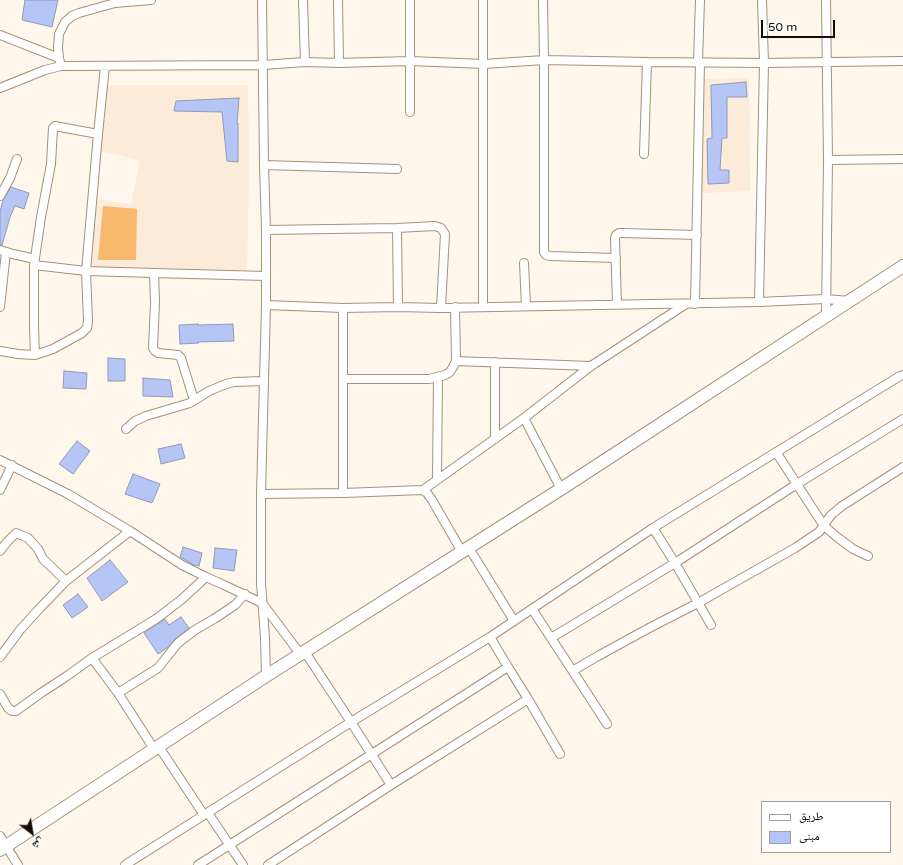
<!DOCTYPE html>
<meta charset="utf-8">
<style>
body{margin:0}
#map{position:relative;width:903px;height:865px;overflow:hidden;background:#fff6ec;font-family:"Varela Round","Noto Naskh Arabic",sans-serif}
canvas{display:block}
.legend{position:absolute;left:761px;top:801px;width:130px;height:52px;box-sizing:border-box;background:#fff;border:1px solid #a19e9b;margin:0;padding:5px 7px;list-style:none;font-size:12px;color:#130c04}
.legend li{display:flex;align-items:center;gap:8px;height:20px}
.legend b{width:20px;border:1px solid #a19e9b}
.north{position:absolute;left:12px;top:813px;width:40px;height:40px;-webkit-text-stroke:3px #fff;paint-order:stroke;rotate:149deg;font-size:11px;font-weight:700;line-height:16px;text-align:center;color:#130c04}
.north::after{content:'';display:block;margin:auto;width:14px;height:18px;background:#130c04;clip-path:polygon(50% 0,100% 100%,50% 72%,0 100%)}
.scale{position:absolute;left:761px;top:20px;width:74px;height:18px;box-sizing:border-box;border:2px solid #130c04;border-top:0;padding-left:5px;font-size:12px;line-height:14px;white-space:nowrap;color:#130c04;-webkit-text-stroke:3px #fff;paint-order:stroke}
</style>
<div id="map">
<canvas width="903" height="865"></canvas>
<ul class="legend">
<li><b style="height:5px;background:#fff"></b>طريق</li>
<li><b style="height:11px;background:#b4c5f6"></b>مبنى</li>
</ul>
<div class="north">ش</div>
<div class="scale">50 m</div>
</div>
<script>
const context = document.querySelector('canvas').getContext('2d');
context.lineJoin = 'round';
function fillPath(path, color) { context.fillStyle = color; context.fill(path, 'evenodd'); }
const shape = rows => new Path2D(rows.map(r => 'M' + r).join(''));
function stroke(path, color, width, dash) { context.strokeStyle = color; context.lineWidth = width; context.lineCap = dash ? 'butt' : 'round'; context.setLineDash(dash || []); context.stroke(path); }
fillPath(shape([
 [749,78,750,191,702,193,701,79],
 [107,85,248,85,249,169,247,272,89,268,96,199,131,204,135,185,140,160,100,151]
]), '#fcebd8');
fillPath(shape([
 [103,206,137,209,136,260,98,260]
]), '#f7b86e');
const building = shape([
 [25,0,58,0,52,27,22,20,25,0],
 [746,82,747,97,727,97,727,138,722,138,720,170,729,170,729,183,708,184,707,139,712,138,711,85,746,82],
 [239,98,237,124,238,123,238,162,227,161,222,112,174,111,176,101,239,98],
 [11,187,29,193,24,209,15,206,10,217,2,245,0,245,0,212,3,200,11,187],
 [198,324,198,325,233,324,234,341,198,342,199,343,180,344,179,325,198,324],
 [108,358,125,359,125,381,108,381,108,358],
 [64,371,87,373,86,389,63,388,64,371],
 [143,378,170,380,173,397,143,396,143,378],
 [77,441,90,451,73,474,59,464,77,441],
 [181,444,185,458,161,464,158,449,181,444],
 [133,474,160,484,152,503,125,494,133,474],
 [183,547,202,553,199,566,194,565,180,557,183,547],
 [215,548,237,550,234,571,213,568,215,548],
 [110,560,128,582,102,601,87,578,110,560],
 [78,594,88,607,72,618,63,605,78,594],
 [181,617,189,628,175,639,167,648,158,654,144,633,165,619,169,625,181,617]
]);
fillPath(building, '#b4c5f6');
stroke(building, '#919ab6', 1);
const minor = shape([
 [262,0,264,165,266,230,266,305,261,494,261,583,265,638,266,676],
 [303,0,305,62],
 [338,0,339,63],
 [543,0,544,60,544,252,546,255,550,256,616,258],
 [0,35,59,58],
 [698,62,700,0],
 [61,66,59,58,58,47,59,34,65,22,72,16,79,13,115,3,151,0],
 [0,88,45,70,61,66,263,65,305,62,339,63,410,61,484,64,544,60,647,62,764,63,903,61],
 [410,112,410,0],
 [644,154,647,62],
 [828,160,903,159],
 [264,165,397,169],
 [0,196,10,178,17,159],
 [397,228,398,307],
 [266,230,397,228,435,226,441,228,445,234,441,308],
 [0,250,13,254,35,259],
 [524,263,526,306],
 [34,265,86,271,98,134,105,66],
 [154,273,155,303,153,348,155,351,158,353,178,355,181,358,194,400],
 [759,302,764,63,762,0],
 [695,304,700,62],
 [266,305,343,308,398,307,441,308,759,302,825,299,850,301],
 [617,305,615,238,616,235,619,233,622,233,697,235],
 [483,306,483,0],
 [0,307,6,252],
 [343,308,343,493],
 [826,316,828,160,826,0],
 [0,351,18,354,35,355,53,349,82,333,87,328,88,321,86,271,154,273,266,276],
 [35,355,34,327,34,265,41,217,51,164,53,128,55,126,60,127,98,134],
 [456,361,591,366,686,304],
 [495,362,495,439],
 [343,379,429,379,445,375,450,372,453,367,456,361,455,307],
 [524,418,561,489],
 [126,429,135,421,146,416,190,403,209,391,226,384,234,382,264,381],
 [776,452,824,526,837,537,853,549,868,556],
 [0,460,68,494,130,531,182,565,206,577,224,585,262,603,301,655],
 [437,480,438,377],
 [0,490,12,465],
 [423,490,524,418,591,366],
 [261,494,343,493,423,490,427,493,432,500,462,552],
 [653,528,675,563,711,625],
 [469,548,514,621],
 [0,551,7,542,16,533,28,538,38,549,43,559,66,581],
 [532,609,572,670,574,670,598,656,651,627,698,603,795,548,819,532,831,515,842,506,903,467],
 [551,638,675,563,797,484,903,419],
 [305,652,351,722,391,785],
 [0,657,20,630,39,609,66,581,130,531],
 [92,658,118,693,154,749],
 [508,667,528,699,560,754],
 [572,670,607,724],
 [118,693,158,668,178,643,195,630,214,619,235,605,245,594],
 [0,694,8,708,12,711,16,711,41,693,67,676,92,658,156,619,181,600,206,577],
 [159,747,204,815],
 [208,813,243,865],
 [0,836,18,865],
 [125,865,351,722,490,637,653,528,900,376,903,375],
 [198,865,508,667,490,637],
 [268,865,391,785,528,699]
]);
const secondary = shape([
 [0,850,266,676,561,489,903,266]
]);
stroke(minor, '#a59079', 10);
stroke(secondary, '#a59079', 14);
stroke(minor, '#fff', 8);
stroke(secondary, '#fff', 12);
</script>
